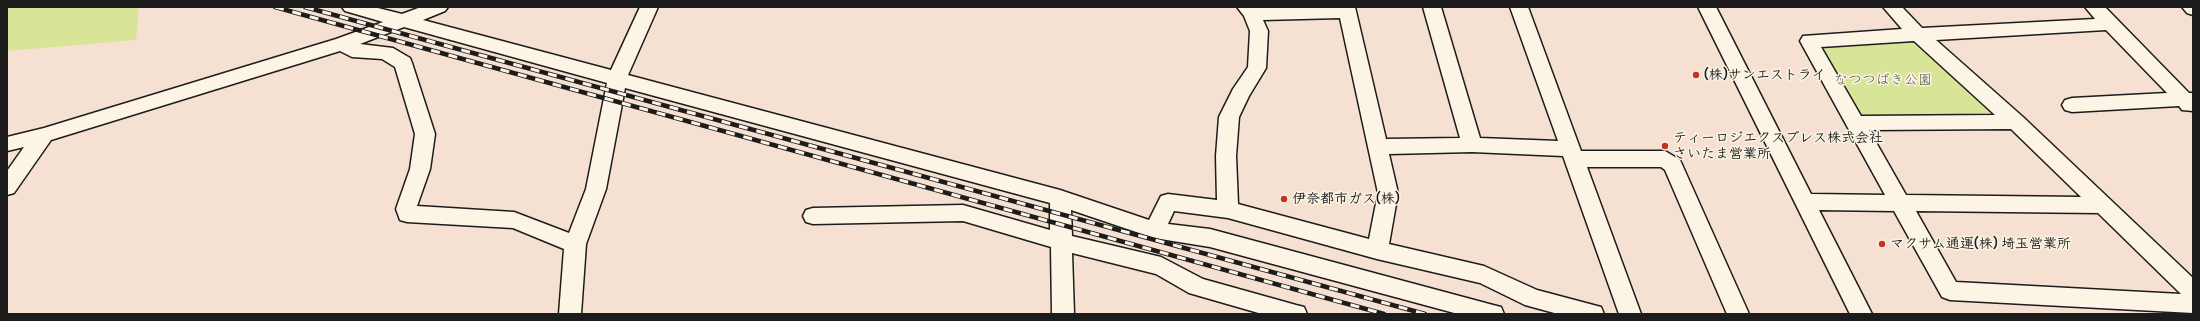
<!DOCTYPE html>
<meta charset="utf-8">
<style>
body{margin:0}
#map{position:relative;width:2200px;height:321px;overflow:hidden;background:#f6e0d2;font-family:"Patrick Hand",sans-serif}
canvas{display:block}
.frame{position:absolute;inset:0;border:8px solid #1c1c1c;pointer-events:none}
</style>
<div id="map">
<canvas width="2200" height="321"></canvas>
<div class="frame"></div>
</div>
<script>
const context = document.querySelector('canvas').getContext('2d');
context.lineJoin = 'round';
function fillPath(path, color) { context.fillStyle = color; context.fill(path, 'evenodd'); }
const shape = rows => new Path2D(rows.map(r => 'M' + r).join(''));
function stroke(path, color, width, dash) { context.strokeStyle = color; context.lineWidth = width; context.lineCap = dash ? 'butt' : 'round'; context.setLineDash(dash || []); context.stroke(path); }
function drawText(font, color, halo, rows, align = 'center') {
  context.font = font + ' "Patrick Hand","Klee One",sans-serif'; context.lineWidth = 3; context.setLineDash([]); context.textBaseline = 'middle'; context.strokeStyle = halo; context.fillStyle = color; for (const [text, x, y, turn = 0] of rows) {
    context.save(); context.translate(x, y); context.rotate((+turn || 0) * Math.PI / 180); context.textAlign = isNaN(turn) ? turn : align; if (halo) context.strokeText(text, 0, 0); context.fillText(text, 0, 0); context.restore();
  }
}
fillPath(shape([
 [7,7,139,7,136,40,7,51],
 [1913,39,1997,114,1998,118,1865,119,1856,113,1818,47]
]), '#d8e497');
const minor = shape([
 [342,7,374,7,402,14,421,7,448,7,445,11,423,20,611,70,640,7,658,7,628,75,1060,190,1149,220,1161,196,1168,194,1217,200,1216,156,1219,117,1233,89,1248,67,1250,31,1244,16,1237,7,1355,7,1386,139,1460,138,1423,7,1441,7,1480,138,1558,141,1510,7,1528,7,1581,151,1665,151,1680,160,1749,314,1727,314,1665,170,1661,167,1587,167,1641,314,1619,314,1563,156,1472,152,1389,154,1398,193,1389,244,1484,266,1537,290,1601,307,1604,314,1558,314,1525,305,1480,283,1377,259,1228,218,1174,211,1168,224,1210,229,1493,305,1501,307,1504,314,1458,314,1210,247,1154,238,1071,210,1072,236,1161,257,1203,279,1296,305,1304,307,1307,314,1262,314,1189,293,1156,274,1072,253,1074,314,1052,314,1051,247,963,221,813,224,806,222,803,216,806,210,813,208,963,205,1050,230,1050,203,625,88,606,189,586,244,581,314,559,314,564,249,513,228,407,222,400,220,396,209,410,169,415,134,395,67,382,59,352,57,340,51,51,140,14,193,7,195,7,171,24,147,7,151,7,137,44,128,336,39,383,22,345,11,342,7],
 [1340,18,1378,193,1369,239,1238,204,1236,156,1239,117,1249,96,1266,68,1268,31,1263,20,1340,18],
 [404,27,607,83,586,189,569,233,514,212,417,206,430,169,435,134,412,63,410,58,393,48,360,44,404,27],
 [1698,7,1716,7,1811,194,1885,195,1800,41,1803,36,1902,29,1883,7,1902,7,1922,28,2095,19,2085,7,2105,7,2189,93,2193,93,2193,111,2182,110,2179,106,2072,112,2065,110,2062,105,2065,100,2072,98,2167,93,2106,30,1936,40,2023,117,2193,278,2193,313,1950,300,1942,297,1894,211,1819,210,1872,314,1850,314,1698,7],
 [1914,41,1995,115,1861,116,1821,47,1914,41],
 [2011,129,2081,197,1906,195,1869,130,2011,129],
 [1916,211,2098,213,2181,294,1956,282,1916,211],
 [2182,7,2193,7,2193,15,2187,13,2182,7]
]);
stroke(minor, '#1c1c1c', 3);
fillPath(minor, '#fcf5e5');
const rail = shape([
 [275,7,1384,314],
 [305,7,1425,314]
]);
stroke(rail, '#1c1c1c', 4.5);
stroke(rail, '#fcf5e5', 3, [9]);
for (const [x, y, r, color] of [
 [1696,75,4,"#c8321e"],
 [1665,146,4,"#c8321e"],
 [1284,199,4,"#c8321e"],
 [1882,244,4,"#c8321e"]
]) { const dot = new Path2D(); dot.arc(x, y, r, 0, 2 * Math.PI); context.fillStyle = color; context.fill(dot); stroke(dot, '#fcf5e5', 1.5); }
drawText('bold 14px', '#1c1c1c', '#fcf5e5', [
 ["(株)サンエストライ",1704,75],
 ["ティーロジエクスプレス株式会社",1673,138],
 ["さいたま営業所",1673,154],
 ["伊奈都市ガス(株)",1292,199],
 ["マクサム通運(株) 埼玉営業所",1890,244]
], 'left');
drawText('14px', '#545841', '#fcf5e5', [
 ["なつつばき公園",1883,80]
]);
</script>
